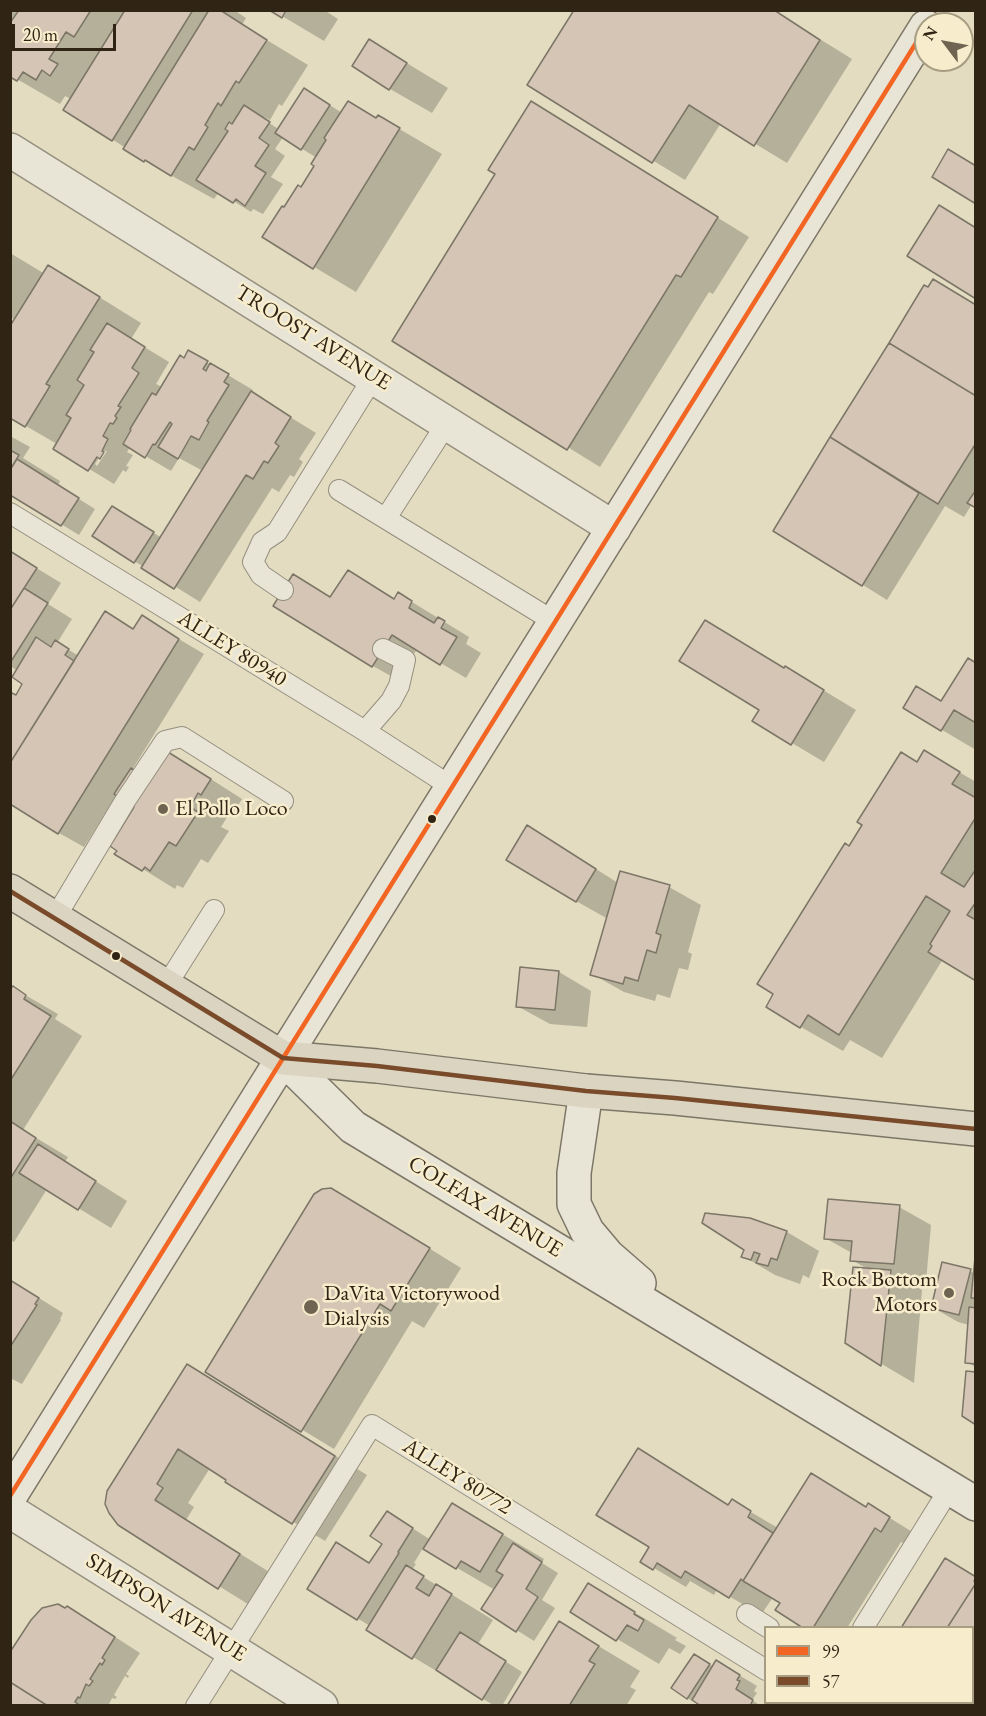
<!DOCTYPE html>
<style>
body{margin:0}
#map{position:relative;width:986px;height:1716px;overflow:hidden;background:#e3dcc0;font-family:"EB Garamond",serif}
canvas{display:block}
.frame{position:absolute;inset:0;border:12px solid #302415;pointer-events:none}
.legend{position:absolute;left:764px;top:1626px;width:210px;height:78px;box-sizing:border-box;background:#f7edcc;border:2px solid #a79d83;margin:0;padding:8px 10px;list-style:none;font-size:18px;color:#302415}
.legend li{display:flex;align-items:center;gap:12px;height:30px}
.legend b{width:30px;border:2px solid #a79d83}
.north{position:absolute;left:914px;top:12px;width:60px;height:60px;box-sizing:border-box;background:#f7edcc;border:2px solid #a79d83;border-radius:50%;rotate:302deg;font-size:16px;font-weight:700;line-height:24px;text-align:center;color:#302415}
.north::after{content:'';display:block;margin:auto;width:21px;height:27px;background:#6f6451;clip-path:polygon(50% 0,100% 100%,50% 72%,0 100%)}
.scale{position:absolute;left:12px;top:24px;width:104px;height:27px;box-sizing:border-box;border:3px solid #302415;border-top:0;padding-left:8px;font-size:18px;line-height:21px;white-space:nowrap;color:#302415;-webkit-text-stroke:4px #f7edcc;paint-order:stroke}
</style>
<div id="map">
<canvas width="986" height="1716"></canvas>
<div class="frame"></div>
<ul class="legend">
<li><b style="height:8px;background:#f26522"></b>99</li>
<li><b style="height:8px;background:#7a4b2a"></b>57</li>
</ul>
<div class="north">N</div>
<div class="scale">20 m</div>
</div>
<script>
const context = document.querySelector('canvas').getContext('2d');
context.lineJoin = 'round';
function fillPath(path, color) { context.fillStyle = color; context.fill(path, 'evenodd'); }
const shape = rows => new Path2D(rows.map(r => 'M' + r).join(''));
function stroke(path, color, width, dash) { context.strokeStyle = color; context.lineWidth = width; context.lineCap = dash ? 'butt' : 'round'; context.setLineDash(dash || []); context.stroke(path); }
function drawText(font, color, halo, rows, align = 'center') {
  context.font = font + ' "EB Garamond",serif'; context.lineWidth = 5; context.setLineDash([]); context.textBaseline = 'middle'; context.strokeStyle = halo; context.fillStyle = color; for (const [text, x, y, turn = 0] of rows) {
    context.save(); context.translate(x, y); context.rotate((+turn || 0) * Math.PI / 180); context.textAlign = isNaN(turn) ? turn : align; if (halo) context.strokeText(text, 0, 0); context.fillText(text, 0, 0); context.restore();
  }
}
fillPath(shape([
 [10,10,234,10,246,18,242,25,308,65,282,106,279,104,270,120,264,117,263,119,280,130,322,100,342,113,377,119,379,117,442,154,356,292,264,237,302,188,316,165,317,158,283,137,275,149,285,156,271,177,283,184,263,214,253,209,251,212,219,192,214,199,145,161,125,149,126,148,65,110,71,99,65,96,60,104,10,75],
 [272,10,324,10,338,19,324,41],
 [773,10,852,59,787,163,721,123,685,180,529,85],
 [370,41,448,88,432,113,390,89],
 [563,122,749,237,713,294,709,292,600,467,394,340,497,174],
 [10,253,45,274,91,292,141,323,131,339,169,362,156,384,162,387,184,360,189,352,253,390,251,393,316,433,299,459,303,462,294,477,290,475,279,492,272,488,200,602,94,536,130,518,162,538,203,471,179,458,171,471,130,447,127,452,133,455,126,466,129,467,126,472,123,470,114,484,55,448,57,444,26,426,16,320,10,317],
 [103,451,107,451,97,466,95,464],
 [924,287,976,306,976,506,972,504,964,517,945,506,887,600,775,530],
 [10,436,30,447,23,458,60,481,58,486,95,509,79,535,10,493],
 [10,552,61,583,48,604,72,619,57,643,79,656,106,613,134,630,167,632,204,654,132,770,200,772,242,799,234,812,231,811,221,827,229,831,208,863,201,859,183,888,177,885,175,889,117,853,136,806,117,794,84,847,59,833,17,696,24,684,18,671,10,666],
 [399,594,469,637,466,644,481,653,466,678,417,649,398,680,373,666,331,599,395,600],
 [976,664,976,750,905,708,942,702],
 [785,670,818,687,856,710,824,762,792,743],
 [925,752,976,782,976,980,943,959,882,1058,850,1040,843,1051,801,1027,850,848,918,763],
 [560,846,618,883,669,887,701,905,688,952,692,954,688,970,679,968,670,998,657,994,655,1001,624,992,592,974,608,919,576,901],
 [559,972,591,991,587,1027,550,1024,517,1006],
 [13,988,58,1014,55,1019,82,1036,23,1130,68,1157,65,1162,127,1201,111,1228,47,1189,14,1242,10,1240,10,992],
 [899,1207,931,1225,926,1282,905,1280,922,1290,914,1383,846,1343,869,1270,852,1260,852,1253,825,1238],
 [364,1208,461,1268,424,1328,412,1321,334,1449,207,1372],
 [787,1232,819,1251,809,1278,803,1275,800,1284,775,1275,743,1256],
 [976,1263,976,1367,966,1362,969,1325,958,1322,932,1307,970,1271,974,1273],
 [10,1280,63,1313,60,1319,61,1320,22,1384,10,1378],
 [188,1366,367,1475,325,1541,227,1482,228,1480,210,1468,188,1503,194,1507,186,1520,271,1573,251,1606,119,1524],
 [732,1501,778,1528,867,1508,869,1505,914,1533,907,1545,901,1542,847,1628,806,1628,782,1603,773,1597,761,1615,717,1589,714,1595,690,1581,686,1587,642,1561,729,1506],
 [453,1505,544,1559,542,1563,558,1573,542,1600,555,1608,534,1641,483,1609,495,1590,423,1548,414,1563,416,1564,412,1570,493,1620,478,1644,522,1672,502,1706,495,1706,413,1657,368,1630,370,1626,357,1618,370,1565,404,1523,431,1540],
 [976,1577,976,1706,905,1706,906,1702,972,1702,972,1628,903,1628],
 [589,1585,677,1638,675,1640,686,1646,680,1654,669,1648,659,1664,572,1612],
 [92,1622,140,1653,126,1674,129,1676,128,1678,125,1676,114,1695,117,1697,115,1699,112,1698,108,1706,10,1706],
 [560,1623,640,1671,630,1687,636,1690,626,1706,509,1706],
 [694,1656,714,1667,734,1672,757,1686,754,1691,757,1693,752,1700,761,1706,701,1706,687,1698]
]), '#0003');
const building = shape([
 [19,10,91,10,74,37,66,32,49,59,58,64,50,76,42,70,36,80,23,72,17,81,10,77,10,23,19,10],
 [125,10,193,10,112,141,63,110,125,10],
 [209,10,220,10,267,40,239,83,236,81,221,106,218,103,205,125,208,127,194,150,189,147,171,176,145,160,144,162,123,149,209,10],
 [269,10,286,10,282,18,269,10],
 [574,10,774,10,820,40,754,146,689,105,652,163,527,85,574,10],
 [369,39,407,63,389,90,352,66,369,39],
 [304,88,330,105,301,150,275,133,304,88],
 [348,101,376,118,378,115,400,128,313,269,262,237,282,206,284,207,298,185,301,187,314,166,311,164,326,140,324,138,348,101],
 [531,101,718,217,681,277,676,275,567,450,392,341,495,174,488,170,531,101],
 [244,105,270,122,259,138,269,145,255,166,266,173,245,206,236,199,233,203,196,180,228,131,225,129,229,122,232,124,244,105],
 [948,149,976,166,976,204,932,177,948,149],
 [939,205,976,228,976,299,907,256,939,205],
 [48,265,100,297,46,384,50,386,25,427,10,418,10,326,48,265],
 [933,279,976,305,976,396,889,343,924,285,928,287,933,279],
 [107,323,145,347,132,368,139,373,118,406,121,407,115,416,117,418,113,424,110,423,103,436,108,439,102,451,104,452,100,459,97,457,88,471,53,449,71,418,66,415,84,385,77,380,94,352,90,350,107,323],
 [889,343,976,396,976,443,938,504,830,437,889,343],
 [188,350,208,361,203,369,206,371,210,363,229,374,224,382,229,385,207,421,209,422,199,440,191,436,178,459,158,447,172,424,170,422,155,445,153,444,145,458,123,444,131,430,130,429,152,393,156,395,180,355,184,358,188,350],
 [251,391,291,417,275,443,279,446,268,463,264,461,253,479,246,475,174,589,141,568,251,391],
 [830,437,919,493,862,586,773,531,830,437],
 [10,450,19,455,10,470,10,450],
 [17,459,79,498,61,526,10,495,10,470,17,459],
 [976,490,976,508,967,503,976,490],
 [112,506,154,532,134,563,92,536,112,506],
 [10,551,37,568,10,610,10,551],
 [348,570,394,599,398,592,412,601,409,608,434,623,438,617,445,621,441,628,457,637,440,665,392,635,372,667,273,606,293,574,330,597,348,570],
 [24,588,48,603,10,663,10,610,24,588],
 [105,611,133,629,142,615,179,639,58,834,10,804,10,763,105,611],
 [705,620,784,668,785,666,824,690,791,745,752,721,759,710,679,661,705,620],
 [36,637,51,647,55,640,69,649,65,655,74,661,10,763,10,692,16,695,22,684,12,677,36,637],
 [968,658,976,663,976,723,954,710,941,731,903,708,916,686,941,701,968,658],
 [924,750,960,772,952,784,976,798,976,817,941,873,964,887,976,869,976,902,967,915,976,920,976,981,928,952,932,946,930,944,950,911,926,896,839,1035,808,1015,800,1028,766,1007,773,994,757,984,845,843,849,846,862,825,857,822,901,752,917,762,924,750],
 [168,752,211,779,201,795,198,793,190,807,198,812,176,846,169,842,150,871,145,867,142,871,114,854,117,851,110,846,134,807,114,794,131,768,150,780,168,752],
 [527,825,596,869,576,902,506,860,527,825],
 [620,871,670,885,656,933,661,935,656,953,647,950,638,981,625,977,623,984,590,975,620,871],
 [520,967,559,971,555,1010,516,1007,520,967],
 [13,986,26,995,24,999,51,1016,10,1081,10,989,13,986],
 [10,1121,36,1138,10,1179,10,1121],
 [38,1144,96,1181,78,1210,19,1173,38,1144],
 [331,1188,430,1248,391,1311,380,1304,301,1432,205,1372,314,1194,322,1189,331,1188],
 [828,1199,900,1205,894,1264,850,1261,852,1241,824,1239,828,1199],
 [705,1213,750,1218,787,1231,777,1260,771,1258,768,1266,756,1263,760,1254,754,1252,751,1260,741,1257,744,1250,702,1223,705,1213],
 [976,1247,976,1298,971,1298,976,1247],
 [942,1262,971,1269,959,1315,931,1308,942,1262],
 [853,1267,891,1270,881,1366,845,1343,853,1267],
 [10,1280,39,1298,35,1304,37,1305,10,1347,10,1280],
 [969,1307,976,1308,976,1364,965,1363,969,1307],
 [187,1364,335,1456,292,1524,225,1482,226,1480,178,1449,157,1484,163,1488,155,1500,240,1554,218,1589,118,1525,109,1513,105,1504,107,1491,187,1364],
 [966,1371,976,1372,976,1425,962,1416,966,1371],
 [638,1448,728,1505,732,1499,751,1511,748,1517,773,1533,743,1581,741,1579,729,1598,685,1571,681,1578,657,1563,653,1570,640,1562,649,1547,596,1515,638,1448],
 [811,1473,866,1507,868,1503,890,1517,881,1532,875,1528,813,1628,803,1628,775,1610,780,1603,743,1581,811,1473],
 [452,1503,503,1534,480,1572,461,1561,456,1569,423,1549,452,1503],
 [387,1511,413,1528,398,1552,399,1553,357,1620,307,1589,336,1542,369,1563,382,1544,370,1536,387,1511],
 [513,1543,542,1562,526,1589,538,1597,516,1632,481,1609,503,1575,496,1571,513,1543],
 [945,1558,976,1577,974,1581,976,1583,947,1628,901,1628,945,1558],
 [406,1565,424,1576,416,1588,429,1596,436,1584,452,1594,412,1659,366,1630,406,1565],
 [588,1583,635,1612,634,1614,644,1620,638,1631,627,1625,616,1641,570,1612,588,1583],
 [976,1583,976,1658,972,1662,972,1628,947,1628,976,1583],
 [58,1604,65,1608,67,1606,115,1637,102,1658,105,1660,102,1665,100,1663,90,1679,93,1681,89,1686,86,1684,80,1698,78,1697,75,1702,78,1704,77,1706,48,1706,10,1682,10,1652,31,1620,42,1608,58,1604],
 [559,1621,599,1646,589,1661,595,1664,569,1706,507,1706,559,1621],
 [460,1632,506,1661,482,1700,436,1670,460,1632],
 [694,1654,710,1664,687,1699,671,1688,694,1654],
 [976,1658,976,1700,972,1706,960,1706,955,1702,972,1702,972,1662,976,1658],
 [716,1660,740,1675,737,1680,740,1681,736,1689,753,1700,750,1706,701,1706,692,1700,716,1660],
 [10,1682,48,1706,10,1706,10,1682],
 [905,1702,945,1702,944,1706,903,1706,905,1702]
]);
fillPath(building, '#d5c5b5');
stroke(building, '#7c7667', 1.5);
const lane = shape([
 [339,490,555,622],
 [10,513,365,731,452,787],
 [386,518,447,423],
 [283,590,261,575,253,562,262,542,277,532,374,376],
 [365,731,391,701,399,686,405,660,383,649],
 [55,918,125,801,165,741,182,737,283,801],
 [166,986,214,910],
 [747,1614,769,1628],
 [863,1628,950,1488],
 [817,1702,822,1706],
 [196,1706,372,1425,766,1670]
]);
const street = shape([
 [10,150,614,528],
 [10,1511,321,1706]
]);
const secondary = shape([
 [283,1058,353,1127,976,1504],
 [586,1091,574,1173,574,1204,587,1231,608,1256,639,1283],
 [10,1496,926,27]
]);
const primary = shape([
 [10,891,283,1058,377,1066,586,1091,675,1098,976,1129]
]);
stroke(lane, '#948f7e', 22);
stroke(street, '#948f7e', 36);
stroke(secondary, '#7c7667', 36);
stroke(primary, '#7c7667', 36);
stroke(lane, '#e8e4d6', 20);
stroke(street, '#e8e4d6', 33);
stroke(secondary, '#e8e4d6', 33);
stroke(primary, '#dbd4c1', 33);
stroke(shape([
 [10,1496,926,27]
]), '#f26522', 4.5);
stroke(shape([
 [10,891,283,1058,377,1066,586,1091,675,1098,976,1129]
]), '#7a4b2a', 4.5);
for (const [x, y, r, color] of [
 [163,809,6,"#6f6451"],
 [432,819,5,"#302415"],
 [116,956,5,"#302415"],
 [949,1293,6,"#6f6451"],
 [311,1307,8,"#6f6451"]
]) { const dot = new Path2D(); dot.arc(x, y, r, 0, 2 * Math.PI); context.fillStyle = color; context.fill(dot); stroke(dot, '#f7edcc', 2); }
drawText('22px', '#302415', '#f7edcc', [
 ["TROOST AVENUE",313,338,32],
 ["ALLEY 80940",232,649,32],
 ["COLFAX AVENUE",485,1207,31],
 ["ALLEY 80772",457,1477,32],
 ["SIMPSON AVENUE",166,1608,32]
]);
drawText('22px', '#302415', '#f7edcc', [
 ["El Pollo Loco",175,809],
 ["Rock Bottom",937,1280,"right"],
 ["Motors",937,1305,"right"],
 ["DaVita Victorywood",324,1294],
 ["Dialysis",324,1319]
], 'left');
</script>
